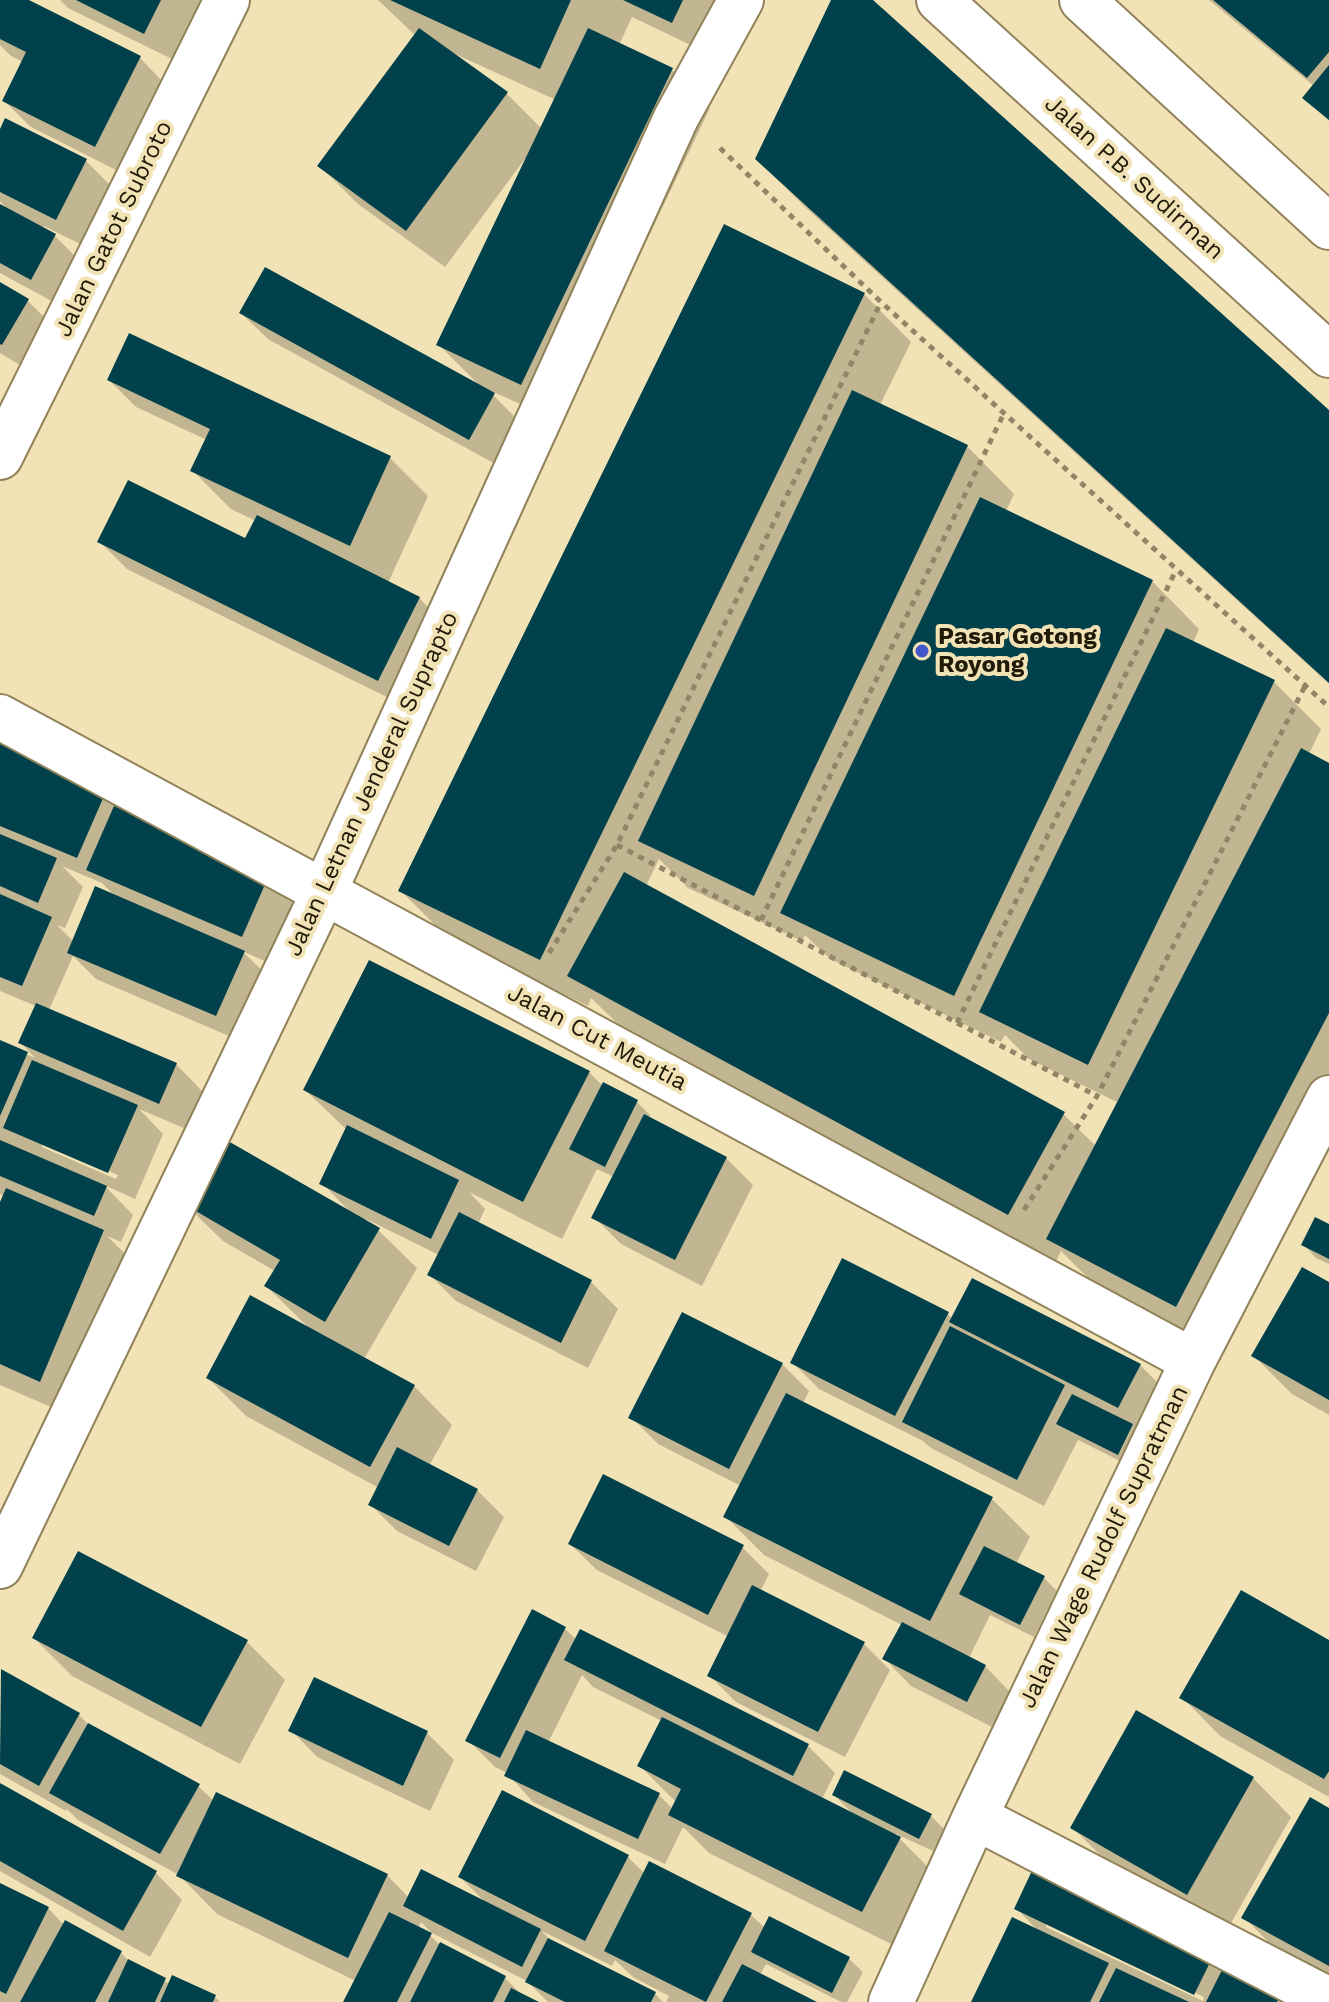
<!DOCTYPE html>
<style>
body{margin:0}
canvas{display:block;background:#f2e3b6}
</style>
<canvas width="1329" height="2002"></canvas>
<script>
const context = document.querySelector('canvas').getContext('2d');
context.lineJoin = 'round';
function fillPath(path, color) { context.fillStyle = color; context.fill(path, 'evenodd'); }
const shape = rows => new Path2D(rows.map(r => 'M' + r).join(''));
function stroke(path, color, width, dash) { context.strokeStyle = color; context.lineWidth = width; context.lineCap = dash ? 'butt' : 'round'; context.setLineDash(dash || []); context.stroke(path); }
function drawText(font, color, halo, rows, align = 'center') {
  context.font = font + ' "Work Sans",sans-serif'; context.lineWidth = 8; context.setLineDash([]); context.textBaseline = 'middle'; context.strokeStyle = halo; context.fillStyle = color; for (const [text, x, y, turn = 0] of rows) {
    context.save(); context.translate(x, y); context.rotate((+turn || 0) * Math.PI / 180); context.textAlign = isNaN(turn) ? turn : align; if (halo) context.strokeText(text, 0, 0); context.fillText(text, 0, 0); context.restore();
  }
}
fillPath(shape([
 [0,0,25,0,140,58,166,85,122,173,31,127,4,101,23,62,11,56,0,45],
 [60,0,201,0,172,59,68,8],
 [378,0,722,0,699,49,632,17,619,45,672,70,710,108,560,422,487,389,520,422,497,465,268,339,241,313,480,386,439,345,527,156,445,267,358,204,320,166,416,36],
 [455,54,556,100,542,129,506,93,454,56],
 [833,0,870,0,1329,413,1329,684,804,206,757,159],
 [1209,0,1329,0,1329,121,1305,98,1314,86],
 [0,134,86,161,113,188,84,246,44,226,42,229,55,236,82,263,59,305,0,273,0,206,7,209,0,201],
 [0,284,28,301,55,328,30,371,0,353],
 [864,294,911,342,880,405,967,446,1014,494,1006,511,1152,581,1199,629,1193,643,1274,682,1321,729,1309,754,1329,765,1329,1151,1224,1353,1096,1286,1061,1251,1056,1261,617,1023,591,998,588,1006,448,938,401,891],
 [659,859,688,888,802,941,805,935,830,959,1001,1042,1005,1035,1029,1059,1119,1103,1096,1146,1063,1114,646,886],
 [109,380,390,458,428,496,388,583,419,598,446,625,405,706,127,569,100,542,246,541,256,521,231,509,193,471,207,440,136,407],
 [0,744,106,789,133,816,269,875,295,902,269,963,242,951,271,979,243,1042,96,979,73,956,49,1010,176,1064,202,1091,186,1129,139,1109,163,1134,135,1199,104,1185,133,1215,121,1242,107,1236,142,1270,79,1419,0,1385,0,1207,5,1196,0,1194,0,1043,35,1058,21,1043,36,1006,0,991],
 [62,866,102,883,116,897,74,942,57,925,65,928,83,887],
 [42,1143,118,1175,116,1179,42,1147],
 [589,1072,603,1086,637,1102,650,1115,649,1119,726,1158,753,1185,702,1286,621,1244,594,1217,614,1177,597,1169,562,1239,469,1192,485,1209,478,1224,591,1282,618,1309,588,1368,456,1301,429,1274,439,1255,366,1219,364,1222,378,1230,417,1268,364,1359,414,1386,452,1425,429,1466,477,1490,504,1517,476,1571,397,1531,371,1505,379,1488,246,1416,208,1378,308,1327,266,1286,275,1271,223,1241,184,1203,350,1212,322,1183,347,1130,305,1090],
 [1329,1226,1329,1264,1316,1258,1303,1244],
 [1329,1285,1329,1415,1292,1394,1254,1356],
 [948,1314,953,1319,1140,1365,1167,1392,1146,1433,1135,1429,1146,1440,1132,1467,1078,1440,1044,1506,931,1448,923,1441,819,1389,792,1362],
 [782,1364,809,1391,803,1403,992,1499,1030,1537,1016,1564,1044,1578,1057,1591,1034,1637,990,1615,969,1658,985,1666,1011,1693,994,1728,911,1686,885,1659,902,1625,764,1555,726,1517,741,1486,658,1444,631,1417],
 [570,1544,742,1547,769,1574,760,1592,863,1643,890,1670,845,1757,736,1702,709,1675,729,1637,597,1570],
 [565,1629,577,1640,808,1746,835,1773,822,1799,853,1814,834,1795,931,1816,944,1829,933,1851,894,1833,938,1877,901,1949,709,1853,683,1827,665,1864,533,1802,507,1773,495,1767,468,1740],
 [582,1675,593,1687,662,1721,640,1766,677,1803,673,1809,659,1795,548,1743],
 [34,1638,247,1642,285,1680,240,1764,72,1676],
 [1329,1642,1329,1797,1220,1736,1182,1697],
 [2,1672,79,1715,90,1726,198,1786,214,1801,387,1875,409,1898,486,1903,460,1877,628,1857,645,1874,750,1914,765,1928,849,1959,863,1972,847,2002,841,2002,766,1964,760,1975,812,2002,666,2002,669,1996,633,1977,615,1960,612,1966,542,1931,552,1942,655,1994,663,2002,548,2002,527,1981,432,1933,421,1922,418,1929,430,1935,439,1944,505,1978,523,1996,534,2002,345,2002,356,1981,217,1914,179,1875,78,1820,67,1809,66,1811,0,1774],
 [291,1730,427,1733,454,1760,430,1811,317,1757],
 [1253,1778,1291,1817,1226,1932,1111,1866,1073,1828],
 [0,1785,156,1873,182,1900,150,1957,0,1871],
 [1329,1810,1329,1982,1282,1956,1244,1917],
 [1038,1863,1296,2002,974,2002,1038,1931,1017,1909],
 [1046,1922,1204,1997,1203,2001,1046,1927],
 [0,1885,48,1908,64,1925,66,1922,121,1953,131,1963,170,1984,215,1997,220,2002,0,2002]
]), '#0003');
fillPath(shape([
 [0,0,29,0,141,56,95,147,2,101,26,52,0,39],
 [76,0,161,0,144,34],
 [390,0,571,0,540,69],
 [623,0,683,0,672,23],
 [831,0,873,0,1329,410,1329,683,755,159],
 [1213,0,1329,0,1329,52,1307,78],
 [419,28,508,92,406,231,317,166],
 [588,28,673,68,521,385,436,345],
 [1329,65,1329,120,1302,98],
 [5,118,87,159,56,220,0,192,0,129],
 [0,204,56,234,31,280,0,263],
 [724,224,865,293,540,960,398,891],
 [265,267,495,393,469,440,239,313],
 [0,282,29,299,2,345,0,344],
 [129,333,391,456,350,546,190,471,210,429,107,380],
 [852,390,968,445,754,896,638,841],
 [128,480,245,538,257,515,420,597,378,681,97,542],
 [980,497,1153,580,954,996,780,913],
 [1166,628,1275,680,1088,1065,979,1012],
 [0,742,108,787,77,858,0,826],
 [1301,748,1329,763,1329,1013,1176,1307,1046,1239],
 [114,806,270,873,242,937,86,870],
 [0,834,57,858,38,903,0,886],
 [624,872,1065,1112,1008,1215,567,976],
 [95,886,245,951,216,1016,67,953],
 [0,894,52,917,22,986,0,977],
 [369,960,590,1071,523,1202,303,1090],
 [36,1003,177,1063,159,1104,18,1043],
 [0,1040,28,1052,0,1116],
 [32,1060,138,1105,108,1173,3,1128],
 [603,1082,638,1100,605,1167,569,1149],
 [644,1114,727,1157,675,1260,591,1218],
 [347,1125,459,1180,431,1239,319,1184],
 [221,1137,380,1228,325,1322,264,1286,280,1260,182,1203],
 [0,1140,107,1186,94,1216,0,1176],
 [6,1188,104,1230,40,1382,0,1364,0,1202],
 [459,1212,592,1280,561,1343,427,1275],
 [1315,1217,1329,1224,1329,1259,1301,1245],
 [842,1258,949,1312,895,1416,790,1363],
 [1302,1267,1329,1282,1329,1400,1251,1356],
 [972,1278,1141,1364,1118,1408,949,1322],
 [250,1295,415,1385,370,1467,206,1378],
 [682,1312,783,1363,729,1469,628,1418],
 [950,1326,1065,1385,1017,1480,902,1422],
 [786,1393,993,1497,930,1621,723,1517],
 [1072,1394,1133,1424,1118,1455,1056,1424],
 [397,1447,478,1489,449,1546,368,1505],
 [603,1474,744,1545,708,1615,568,1544],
 [984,1546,1045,1576,1020,1625,959,1594],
 [78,1551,248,1640,201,1727,32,1638],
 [752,1585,865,1642,818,1732,707,1676],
 [1241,1590,1329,1640,1329,1771,1324,1779,1179,1698],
 [532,1609,566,1627,500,1758,465,1741],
 [902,1622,986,1665,967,1702,882,1659],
 [580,1629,809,1744,793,1776,564,1660],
 [1,1669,80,1713,39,1786,0,1764],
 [314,1677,428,1731,403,1786,288,1731],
 [1136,1710,1254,1777,1187,1895,1070,1828],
 [662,1717,901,1837,862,1912,668,1815,681,1789,637,1766],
 [88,1723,200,1784,160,1854,49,1793],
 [526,1730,660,1793,638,1839,504,1776],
 [844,1770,932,1814,919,1839,832,1795],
 [0,1783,157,1871,123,1931,0,1861],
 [502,1790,629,1855,585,1941,458,1877],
 [216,1792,388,1874,348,1958,176,1876],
 [1310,1797,1329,1808,1329,1966,1241,1918],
 [1037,1860,1218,1946,1194,1995,1014,1909],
 [649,1861,752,1913,706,2002,604,1951],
 [421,1869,541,1929,522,1967,403,1906],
 [0,1883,49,1907,6,1994,0,1991],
 [389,1912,432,1933,397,2002,343,2002],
 [769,1916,850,1957,832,1993,751,1952],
 [1012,1917,1109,1963,1090,2002,971,2002],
 [65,1920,122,1951,95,2002,20,2002],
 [548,1938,656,1992,651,2002,565,2002,525,1982],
 [440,1942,506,1976,493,2002,410,2002],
 [1228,1958,1285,1984,1277,2002,1206,2002],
 [128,1959,166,1978,155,2002,108,2002],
 [742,1964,817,2002,722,2002],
 [1116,1968,1189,2002,1099,2002],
 [172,1975,216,1995,213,2002,160,2002],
 [511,1988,539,2002,504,2002]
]), '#00414b');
const minor = shape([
 [0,717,1193,1361],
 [0,1566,324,892,676,118,741,0],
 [975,1817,1329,2000],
 [891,2002,975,1817,1193,1361,1329,1098]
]);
const major = shape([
 [939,0,1329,355],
 [1082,0,1329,227],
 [0,457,227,0]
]);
stroke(minor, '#918259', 48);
stroke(major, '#918259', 48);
stroke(shape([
 [720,148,881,302,1329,707],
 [617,845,1097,1096],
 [761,920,1004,413],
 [549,953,617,845,881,302],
 [957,1023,1176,570],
 [1024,1210,1097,1096,1305,686]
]), '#918666', 5, [6, 6]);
stroke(minor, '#fff', 44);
stroke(major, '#fff', 44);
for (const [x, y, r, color] of [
 [922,651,8,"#4256ca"]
]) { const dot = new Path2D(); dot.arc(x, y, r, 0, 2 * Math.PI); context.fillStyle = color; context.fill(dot); stroke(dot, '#f2e3b6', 3); }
drawText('24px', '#201a09', '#f2e3b6', [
 ["Jalan P.B. Sudirman",1134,178,42],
 ["Jalan Gatot Subroto",114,229,-64],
 ["Jalan Letnan Jenderal Suprapto",372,784,-65],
 ["Jalan Cut Meutia",597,1038,28],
 ["Jalan Wage Rudolf Supratman",1104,1547,-64]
]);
drawText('bold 24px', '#201a09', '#f2e3b6', [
 ["Pasar Gotong",938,637],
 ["Royong",938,665]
], 'left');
</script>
